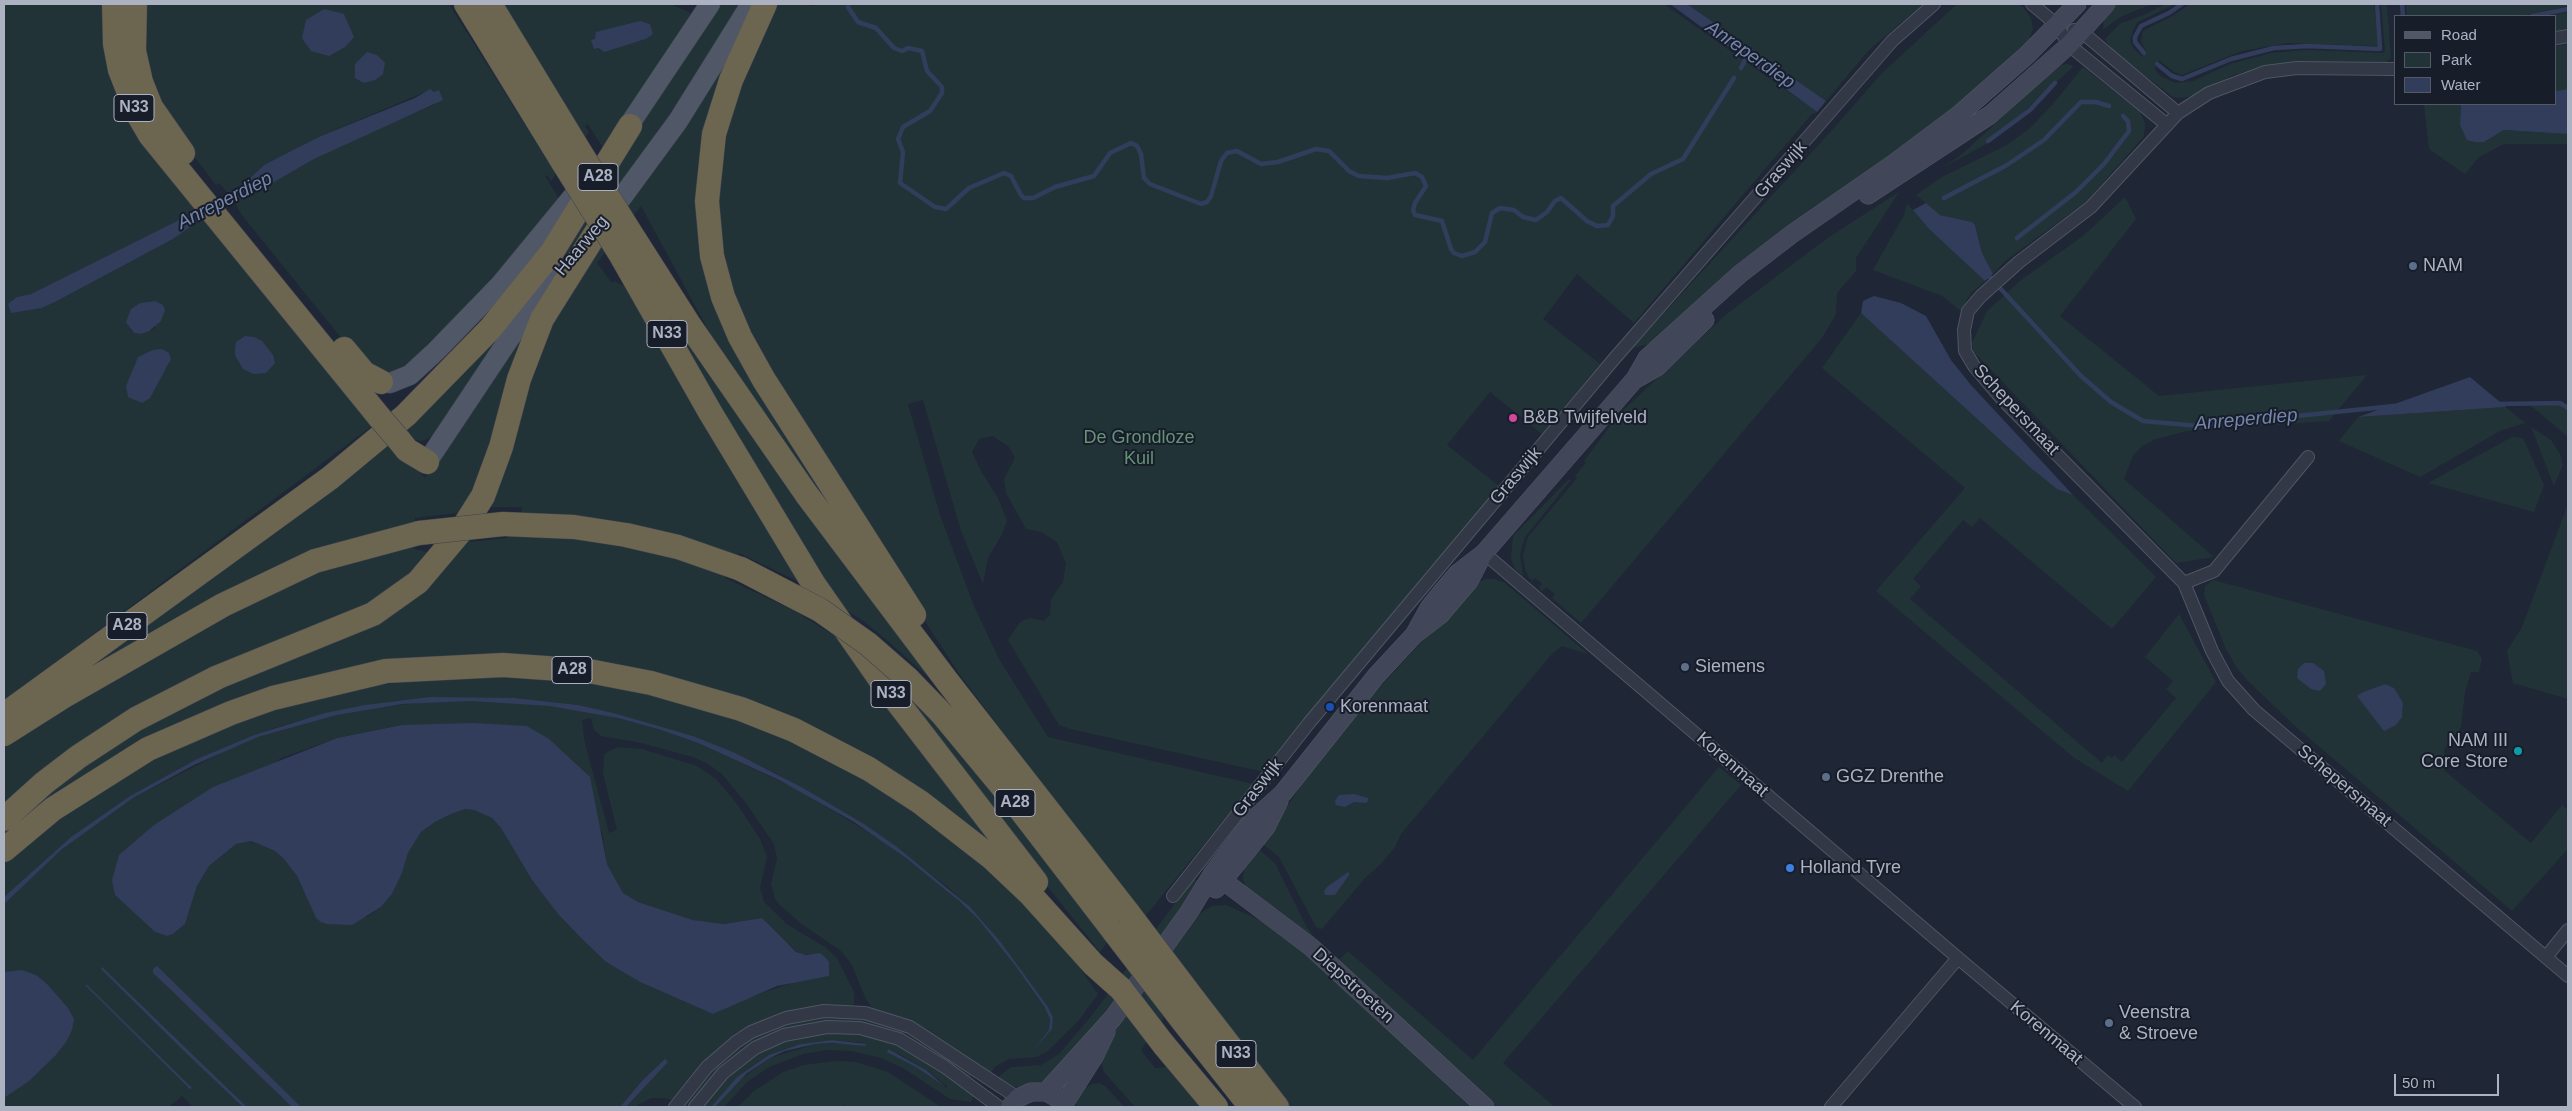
<!DOCTYPE html>
<style>
body{margin:0}
#map{position:relative;width:2572px;height:1111px;overflow:hidden;background:#1f2635;font-family:Arial,sans-serif}
canvas{display:block}
.frame{position:absolute;inset:0;border:5px solid #adb2c3;pointer-events:none}
.legend{position:absolute;left:2394px;top:15px;width:162px;height:90px;box-sizing:border-box;background:#181d2a;border:1px solid #545967;margin:0;padding:6px 9px;list-style:none;font-size:15px;color:#adb2c3}
.legend li{display:flex;align-items:center;gap:10px;height:25px}
.legend b{width:25px;border:1px solid #545967}
.scale{position:absolute;left:2394px;top:1074px;width:105px;height:22px;box-sizing:border-box;border:2px solid #adb2c3;border-top:0;padding-left:6px;font-size:15px;line-height:18px;white-space:nowrap;color:#adb2c3;-webkit-text-stroke:4px #181d2a;paint-order:stroke}
</style>
<div id="map">
<canvas width="2572" height="1111"></canvas>
<div class="frame"></div>
<ul class="legend">
<li><b style="height:6px;background:#505766"></b>Road</li>
<li><b style="height:14px;background:#223338"></b>Park</li>
<li><b style="height:14px;background:#313d5b"></b>Water</li>
</ul>
<div class="scale">50 m</div>
</div>
<script>
const context = document.querySelector('canvas').getContext('2d');
context.lineJoin = 'round';
function fillPath(path, color) { context.fillStyle = color; context.fill(path, 'evenodd'); }
const shape = rows => new Path2D(rows.map(r => 'M' + r).join(''));
function stroke(path, color, width, dash) { context.strokeStyle = color; context.lineWidth = width; context.lineCap = dash ? 'butt' : 'round'; context.setLineDash(dash || []); context.stroke(path); }
function drawText(font, color, halo, rows, align = 'center') {
  context.font = font + ' Arial,sans-serif'; context.lineWidth = 4; context.setLineDash([]); context.textBaseline = 'middle'; context.strokeStyle = halo; context.fillStyle = color; for (const [text, x, y, turn = 0] of rows) {
    context.save(); context.translate(x, y); context.rotate((+turn || 0) * Math.PI / 180); context.textAlign = isNaN(turn) ? turn : align; if (halo) context.strokeText(text, 0, 0); context.fillText(text, 0, 0); context.restore();
  }
}
fillPath(shape([
 [4,4,104,4,102,18,110,80,129,123,163,170,199,210,31,294,17,297,8,304,11,312,42,308,57,301,173,239,205,217,376,423,4,701],
 [155,301,155,328,141,334,134,333,130,329,131,309,140,303],
 [135,363,169,364,158,380,126,386,132,375],
 [145,4,449,4,556,174,551,181,547,175,545,176,561,202,519,253,410,368,390,375,355,355,241,214,233,200,264,188,314,159,388,124,434,105,436,103,434,92,425,92,321,136,264,165,246,182,228,193,219,183,216,185,176,133,145,68],
 [496,4,670,4,691,13,603,148,588,124,585,126,589,132,581,143],
 [643,22,650,24,652,33,644,40,600,51,598,48,595,39,597,32],
 [718,4,743,4,692,86,624,182,433,436,422,441,412,439,413,437,406,434,401,428,429,402],
 [770,4,808,4,810,6,821,4,1664,4,1817,112,1811,115,1634,323,1577,274,1543,319,1600,364,1542,434,1490,392,1447,445,1499,486,1264,772,1070,729,1059,725,1008,640,1020,622,1030,618,1044,621,1050,615,1051,599,1063,582,1066,563,1057,542,1041,532,1026,529,1006,493,1004,479,1015,458,1009,447,993,436,979,439,972,452,981,471,998,498,1007,521,1001,536,988,558,983,584,961,531,923,400,908,404,940,515,974,606,999,659,1048,737,1253,784,1143,919,960,675,889,566,738,316,716,241,719,136],
 [1687,4,1923,4,1869,50,1826,101],
 [1957,4,2017,4,2023,7,2031,18,2033,29,2025,52,1658,342,1632,348,1835,127,1881,74],
 [2112,4,2152,4,2120,17,2103,30,2104,16],
 [2165,4,2175,4,2138,22,2133,30,2130,41,2134,49,2142,57,2147,53,2141,41,2143,31,2174,15,2190,4,2374,4,2378,46,2288,43,2242,51,2182,75,2174,72,2160,61,2155,63,2155,70,2162,77,2175,83,2193,81,2230,64,2271,53,2306,50,2383,53,2385,50,2381,4,2387,4,2391,58,2386,62,2298,61,2269,65,2231,76,2193,96,2180,98,2173,97,2113,51,2105,39,2121,23,2144,15],
 [2406,4,2568,4,2568,6,2520,16,2407,16],
 [2568,12,2568,28,2556,31,2556,16,2548,16],
 [2568,44,2568,89,2556,91,2556,46],
 [729,57,725,81,709,265,912,620,743,394,641,206,597,263,612,283,614,281,624,286,808,586,739,553,737,556,522,513,522,507,485,507,470,542,507,538,508,535,623,540,726,575,725,578,793,610,838,638,867,682,872,679,1018,870,878,766,560,662,263,696,4,841,4,832,45,789,152,715,346,632,457,545,547,320],
 [2067,64,2074,66,1992,141,1942,168,1961,155,1996,123,2056,66],
 [2083,67,2140,112,2145,123,2144,136,2086,202,2005,261,1993,274,1982,253,1976,227,1972,222,1940,215,1916,195,1942,177,2007,145,2030,128,2053,104],
 [2424,104,2461,104,2460,125,2484,142,2504,130,2568,134,2568,144,2504,144,2479,157,2465,174,2429,149],
 [1899,192,1856,258,1856,271,1837,293,1836,314,1822,338,1581,623,1552,598,1555,594,1546,587,1542,591,1539,588,1542,584,1535,578,1532,581,1529,578,1525,569,1523,555,1528,537,1577,478,1575,476,1586,463,1584,461,1619,414,1728,313,1826,239],
 [2125,197,2136,219,2060,316,2159,396,2367,375,2329,421,2187,431,2156,439,2142,446,2133,456,2124,479,2214,557,2176,563,1973,351,1972,343,1987,311,2021,280,2083,236],
 [1907,203,1929,229,1985,281,1970,294,1961,311,1942,296,1873,270,1904,215],
 [629,250,939,687,889,642,862,620,834,603],
 [541,307,466,512,415,518,415,522,410,524,324,547,280,564,230,588,66,682,366,463,370,463,368,461,387,440,425,478],
 [1861,313,2032,469,2057,489,2073,495,2156,577,2112,629,1980,518,1972,527,1963,520,1913,579,1921,586,1910,599,2102,763,2108,755,2112,758,2114,755,2122,762,2176,698,2166,689,2173,681,2145,657,2179,614,2216,682,2128,791,2073,757,1876,591,1965,488,1822,368],
 [2560,403,2568,408,2568,437,2530,405],
 [2506,407,2525,423,2500,431,2420,477,2339,441,2358,417],
 [2531,427,2551,440,2560,454,2563,465,2554,486],
 [2512,437,2523,438,2544,485,2534,512,2428,483],
 [1569,479,1571,480,1525,537,1520,554,1523,576,1515,569,1511,558,1513,536],
 [2568,504,2568,699,2513,683,2507,651,2522,627],
 [412,548,429,553,397,591,256,656,4,812,4,742,49,710,321,565],
 [1485,579,1495,579,1505,583,1588,654,1562,646,1551,655,1401,834,1395,847,1381,864,1366,877,1322,929,1316,927,1279,857,1260,842,1293,798,1314,765,1369,699,1474,585],
 [1348,872,1350,874,1338,891,1324,891],
 [2213,580,2477,651,2482,659,2479,672,2471,672,2465,692,2461,727,2444,750,2444,770,2531,843,2562,805,2568,810,2568,849,2512,911,2295,726,2248,681,2236,667,2226,649,2204,595,2205,586],
 [2385,684,2403,703,2402,717,2358,697,2363,692],
 [459,676,539,677,637,689,774,731,877,784,963,846,1026,906,1083,968,1081,970,1098,994,1079,1020,1048,1051,1037,1057,1009,1059,996,1066,990,1074,872,1009,864,995,852,965,841,951,799,922,779,904,775,899,771,884,777,859,774,844,746,803,722,774,708,764,693,757,637,742,601,736,594,730,591,718,582,720,584,739,609,833,617,830,603,773,604,755,606,753,617,747,642,749,697,766,716,779,737,804,760,839,767,857,760,888,764,902,788,925,825,947,837,958,854,992,854,1004,736,1035,702,1064,674,1101,664,1098,651,1098,634,1107,626,1107,668,1062,641,1082,620,1107,301,1107,153,970,292,1107,247,1107,102,967,243,1107,193,1107,182,1096,169,1107,4,1107,4,1098,42,1069,71,1014,36,975,4,972,4,904,31,876,61,850,133,798,227,750,258,737,337,715,364,709,435,701,508,701,573,708,618,718,661,730,698,743,799,790,881,840,938,882,978,919,1014,964,1044,1006,1050,1019,1049,1030,1031,1053,1052,1029,1053,1017,1048,1007,985,923,949,888,864,824,775,773,693,736,578,705,515,698,396,701,290,723,254,735,197,759,130,796,71,837,4,897,4,864,15,854,78,805,135,769,181,745,270,709,361,687],
 [402,725,602,832,607,864,623,893,638,902,693,920,724,924,762,918,781,939,800,954,820,954,829,976,798,981,750,997,713,1014,640,982,606,962,582,939,558,914,532,880,501,828,492,818,474,810,465,809,451,814,435,822,421,832,408,853,402,873,392,894,381,907,367,917,316,918,297,876,284,859,275,851,250,841,236,844,209,866,197,886,185,924,173,934,167,936,155,932,115,895,281,758,337,738],
 [86,985,191,1088,190,1088],
 [899,689,917,696,1111,937,1100,952,1035,871],
 [1719,767,1741,785,1503,1063,1555,1107,1497,1107,1338,961,1348,951,1473,1060],
 [1256,847,1275,863,1306,926,1315,938,1312,939,1247,889,1243,880,1244,868],
 [1193,879,1197,880,1198,886,1109,1010,1045,1083,1015,1087,997,1078,1011,1067,1041,1065,1059,1054,1093,1014],
 [1226,905,1262,921,1295,944,1385,1025,1470,1107,1283,1107,1190,980,1141,1050,1155,1068,1168,1067,1201,1107,1135,1107,1104,1072,1099,1054,1104,1042,1197,915,1212,906],
 [812,1017,863,1017,917,1036,972,1074,969,1079,924,1048,830,1021,814,1023,789,1029,741,1051,718,1070,689,1107,682,1105,704,1076,732,1049,768,1029],
 [820,1032,852,1032,892,1042,913,1052,974,1095,971,1102,950,1099,903,1068,881,1058,852,1051,826,1050,803,1054,769,1067,747,1082,724,1107,715,1107,735,1083,770,1058,816,1044,865,1043,832,1040,800,1044,769,1055,737,1077,711,1107,701,1107,738,1065,773,1044],
 [894,1051,926,1070,947,1086,946,1088],
 [835,1061,856,1062,888,1072,941,1107,849,1107,844,1105,842,1107,738,1107,754,1091,783,1072,804,1065],
 [1099,1083,1105,1086,1125,1107,1075,1107,1079,1091,1092,1084]
]), '#223338');
fillPath(shape([
 [1670,4,1687,4,1826,101,1817,112],
 [324,9,344,14,354,37,345,47,329,56,311,51,302,38,306,20],
 [640,21,650,24,653,34,646,39,604,52,598,48,594,49,591,40,595,39,596,32],
 [367,52,377,55,385,63,383,74,375,80,364,83,355,78,355,64],
 [430,89,434,92,439,90,443,100,314,159,264,188,233,200,228,193,246,182,264,165,291,151,321,136,415,98],
 [2568,89,2568,134,2504,130,2484,142,2475,142,2467,140,2460,125,2461,104,2556,104,2556,91],
 [1926,203,1940,215,1972,222,1975,225,1982,253,1993,274,1985,281,1929,229,1913,210],
 [199,210,205,217,173,239,57,301,42,308,11,313,8,304,17,297,31,294],
 [1874,296,1901,303,1926,316,1951,360,1971,385,2073,495,2057,489,2032,469,1861,313,1863,301],
 [155,301,163,305,165,310,161,321,149,331,141,334,134,333,126,322,131,309,140,303],
 [245,336,254,337,262,341,273,355,275,363,266,373,253,374,243,369,235,355,235,348,236,342],
 [162,349,169,353,171,359,150,398,142,403,128,397,126,386,138,357,153,350],
 [2470,377,2506,407,2358,417],
 [2304,663,2313,663,2324,671,2326,684,2320,691,2311,689,2297,678,2298,669],
 [2385,684,2394,688,2403,703,2402,717,2396,725,2384,731,2357,696,2363,692],
 [430,697,515,698,578,705,613,713,693,736,735,753,803,788,864,824,897,847,970,907,999,940,1048,1007,1053,1017,1052,1029,1031,1053,1049,1030,1050,1019,1044,1006,1014,964,978,919,958,900,906,858,854,822,779,780,698,743,661,730,618,718,550,706,471,701,402,704,337,715,258,737,194,765,133,798,61,850,4,904,4,897,71,837,130,796,197,759,254,735,325,713,365,705],
 [473,723,527,726,549,739,590,777,607,864,623,893,638,902,693,920,724,924,762,918,796,952,806,955,820,953,825,957,829,962,829,976,777,986,713,1014,640,982,606,962,582,939,558,914,532,880,501,828,492,818,474,810,465,809,451,814,435,822,421,832,408,853,402,873,392,894,381,907,352,925,327,924,321,922,316,918,297,876,284,859,275,851,251,841,236,844,209,866,197,886,185,924,173,934,167,936,155,932,115,895,112,880,119,855,154,825,213,787,337,738,402,725],
 [1354,794,1368,798,1368,801,1366,803,1354,802,1345,807,1336,805,1335,801,1339,795],
 [1348,872,1350,874,1335,895,1325,895,1324,891,1327,887],
 [157,966,159,968,301,1107,292,1107,168,987,153,973,153,969],
 [102,967,247,1107,243,1107,185,1052,101,969],
 [22,970,36,975,47,984,68,1008,74,1019,72,1030,66,1042,55,1056,29,1081,4,1098,4,972],
 [85,985,87,985,192,1088,190,1089],
 [832,1040,866,1044,865,1046,833,1043,816,1044,785,1051,770,1058,746,1074,715,1107,711,1107,737,1077,769,1055,800,1044],
 [888,1049,926,1070,947,1088,916,1067,887,1052],
 [665,1059,668,1062,626,1107,620,1107,641,1082]
]), '#313d5b');
stroke(shape([
 [2402,4,2403,16],
 [848,7,858,22,876,28,894,48,902,51,908,48,922,51,927,71,942,87,942,93,930,111,903,127,898,139,903,152,900,183,935,207,946,209,969,188,1004,173,1011,176,1021,195,1024,198,1033,198,1055,187,1094,176,1110,153,1131,143,1137,146,1141,154,1144,178,1150,184,1201,204,1207,202,1211,196,1221,161,1227,153,1237,151,1261,164,1278,162,1316,149,1329,151,1349,171,1359,176,1387,178,1415,173,1422,177,1426,186,1415,203,1413,210,1415,215,1442,221,1451,249,1454,253,1462,256,1475,252,1485,242,1492,213,1500,208,1514,210,1523,217,1536,220,1547,212,1555,201,1561,198,1587,221,1597,226,1608,225,1613,216,1613,206,1651,174,1683,159,1734,78],
 [2532,16,2568,9],
 [2144,53,2135,42,2135,37,2141,26,2169,13,2182,4],
 [2157,64,2172,76,2182,79,2231,59,2274,48,2308,46,2380,49,2377,4],
 [1741,68,1747,56],
 [1988,141,2030,110,2055,83],
 [1944,198,2007,165,2044,140,2081,102,2096,102,2109,106],
 [217,205,234,195],
 [2017,238,2076,192,2104,164,2129,131,2128,121,2123,116],
 [1986,273,2081,376,2111,402,2143,421,2199,426,2394,406],
 [2497,404,2560,403,2568,408]
]), '#313d5b', 4.5);
const street = shape([
 [2032,4,2057,25,2069,45,2166,124],
 [2074,30,2082,32,2178,113],
 [2556,38,2568,36],
 [2396,69,2297,68,2265,72,2209,93,2178,113,2091,207,2019,262,1981,296,1968,311,1964,330,1965,351,1974,366,2002,399,2184,583,2212,651,2228,681,2254,710,2568,976],
 [1484,553,1958,958],
 [2184,583,2214,571,2308,457],
 [1173,896,1309,723,1614,359,1872,64,1892,41,1934,4],
 [2546,957,2568,930],
 [675,1107,707,1067,736,1042,751,1032,786,1018,824,1011,865,1013,910,1027,1018,1098],
 [695,1107,723,1073,755,1048,784,1035,827,1027,860,1028,899,1039,945,1067,999,1107],
 [1831,1107,1958,958,2135,1107]
]);
const secondary = shape([
 [1868,195,1990,115,2069,45,2106,4],
 [1636,379,1657,367,1705,320],
 [1414,635,1429,608,1441,593,1458,573,1484,553,1635,379,1647,358,1740,274,1792,234,1893,164,1961,113,2027,55,2077,4],
 [1213,873,1311,947,1485,1107],
 [1216,889,1266,827,1279,801],
 [1046,1092,1113,1018,1189,912,1213,873,1255,818,1283,793,1376,676,1414,635,1440,615,1451,602,1469,581,1481,558],
 [1064,1104,1094,1057,1106,1032],
 [1010,1107,1018,1098,1031,1092,1046,1092,1055,1097]
]);
const primary = shape([
 [621,137,710,4],
 [606,219,678,121,751,4],
 [381,382,390,383,410,375,436,351,500,285,584,183],
 [427,462,509,339,561,271]
]);
const highway = shape([
 [114,4,115,44,120,70,136,111,150,135,380,418],
 [135,4,134,51,141,82,151,107,183,153],
 [466,4,564,164],
 [490,4,577,147],
 [765,4,731,80,714,134,707,201,712,256,723,297,740,337,764,380,914,615],
 [635,240,688,323,807,495,947,681,1129,914],
 [622,257,710,412,813,583,882,682,1036,882],
 [344,349,364,373,381,382],
 [399,440,407,450,427,462],
 [503,524,574,527,626,535,678,547,741,569],
 [908,679,943,715,1006,791,1115,933],
 [4,715,330,478,406,415,490,329,552,252,630,126],
 [4,734,64,696,223,605,315,561,419,533],
 [4,819,44,783,78,757,136,719,218,677,373,614,418,582,461,531,483,496,501,447,519,379,542,319,604,220],
 [4,850,53,809,148,749,231,713,273,698,386,671,503,665,589,671,651,683,741,709,794,730,869,769,920,802,992,858,1030,894,1093,964,1121,989],
 [1195,1001,1277,1107],
 [1182,1020,1251,1107],
 [1164,1045,1216,1107]
]);
stroke(street, '#505564', 14);
stroke(secondary, '#505564', 19);
stroke(primary, '#3c4150', 21);
stroke(highway, '#3d4251', 25);
stroke(street, '#333846', 12);
stroke(secondary, '#414759', 18);
stroke(primary, '#505766', 20);
stroke(highway, '#6c6550', 24);
const highwayBridge = shape([
 [577,147,635,240],
 [564,164,622,257],
 [380,418,399,440],
 [419,533,503,524],
 [741,569,820,610,868,644,908,679],
 [1129,914,1195,1001],
 [1115,933,1182,1020],
 [1121,989,1164,1045]
]);
stroke(highwayBridge, '#3d4251', 25, []);
stroke(highwayBridge, '#6c6550', 24);
for (const [x, y, r, color] of [
 [2413,266,5,"#5c6f8a"],
 [1513,418,5,"#d1479c"],
 [1685,667,5,"#5c6f8a"],
 [1330,707,5,"#1a4fb4"],
 [2518,751,5,"#0f9aa8"],
 [1826,777,5,"#5c6f8a"],
 [1790,868,5,"#3f7fe0"],
 [2109,1023,5,"#5c6f8a"]
]) { const dot = new Path2D(); dot.arc(x, y, r, 0, 2 * Math.PI); context.fillStyle = color; context.fill(dot); stroke(dot, '#181d2a', 2); }
for (const [x, y, w] of [
 [134,108,40],
 [598,177,40],
 [667,334,40],
 [127,626,40],
 [572,670,40],
 [891,694,40],
 [1015,803,40],
 [1236,1054,40]
]) { const box = new Path2D(); box.roundRect(x - w / 2, y - 13.5, w, 27, 4); context.fillStyle = '#181d2a'; context.fill(box); stroke(box, '#adb2c3', 1); }
drawText('bold 16px', '#adb2c3', null, [
 ["N33",134,108],
 ["A28",598,177],
 ["N33",667,334],
 ["A28",127,626],
 ["A28",572,670],
 ["N33",891,694],
 ["A28",1015,803],
 ["N33",1236,1054]
]);
drawText('18px', '#adb2c3', '#181d2a', [
 ["Graswijk",1781,170,-49],
 ["Haarweg",582,246,-50],
 ["Schepersmaat",2016,410,47],
 ["Graswijk",1516,476,-50],
 ["Korenmaat",1732,765,41],
 ["Schepersmaat",2344,786,40],
 ["Graswijk",1258,788,-52],
 ["Diepstroeten",1353,986,42],
 ["Korenmaat",2046,1033,40]
]);
drawText('18px', '#adb2c3', '#181d2a', [
 ["NAM",2423,266],
 ["B&B Twijfelveld",1523,418],
 ["Siemens",1695,667],
 ["Korenmaat",1340,707],
 ["NAM III",2508,741,"right"],
 ["Core Store",2508,762,"right"],
 ["GGZ Drenthe",1836,777],
 ["Holland Tyre",1800,868],
 ["Veenstra",2119,1013],
 ["& Stroeve",2119,1034]
], 'left');
drawText('18px', '#659376', '#181d2a', [
 ["De Grondloze",1139,438],
 ["Kuil",1139,459]
]);
drawText('italic 19px', '#7485ac', '#181d2a', [
 ["Anreperdiep",1750,55,35],
 ["Anreperdiep",225,201,-27],
 ["Anreperdiep",2246,420,-5]
]);
</script>
